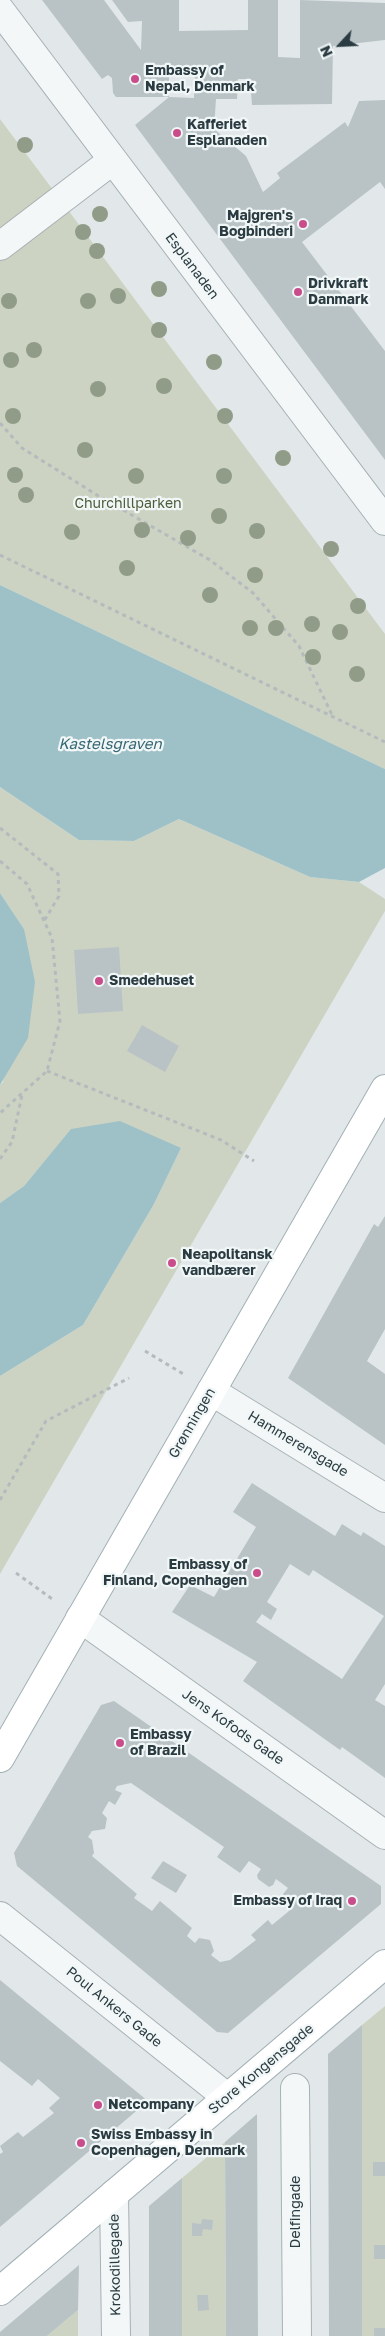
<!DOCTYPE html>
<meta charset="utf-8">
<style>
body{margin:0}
#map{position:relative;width:385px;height:2336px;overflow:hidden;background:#e2e8ea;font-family:"Golos Text",sans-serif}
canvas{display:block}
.north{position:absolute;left:315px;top:20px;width:50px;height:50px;-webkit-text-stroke:4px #f1f6f7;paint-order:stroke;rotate:245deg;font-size:14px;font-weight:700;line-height:20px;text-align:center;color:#2a3b41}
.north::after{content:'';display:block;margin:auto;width:18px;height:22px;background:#2a3b41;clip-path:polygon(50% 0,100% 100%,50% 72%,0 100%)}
</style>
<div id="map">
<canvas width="385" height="2336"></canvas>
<div class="north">N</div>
</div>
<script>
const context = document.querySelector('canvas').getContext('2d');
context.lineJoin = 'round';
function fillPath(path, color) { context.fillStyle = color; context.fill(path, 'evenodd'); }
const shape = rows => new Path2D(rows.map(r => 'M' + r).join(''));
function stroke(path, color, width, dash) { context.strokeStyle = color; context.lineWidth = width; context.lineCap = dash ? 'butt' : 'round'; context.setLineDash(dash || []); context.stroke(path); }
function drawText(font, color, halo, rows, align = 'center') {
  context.font = font + ' "Golos Text",sans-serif'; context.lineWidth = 4.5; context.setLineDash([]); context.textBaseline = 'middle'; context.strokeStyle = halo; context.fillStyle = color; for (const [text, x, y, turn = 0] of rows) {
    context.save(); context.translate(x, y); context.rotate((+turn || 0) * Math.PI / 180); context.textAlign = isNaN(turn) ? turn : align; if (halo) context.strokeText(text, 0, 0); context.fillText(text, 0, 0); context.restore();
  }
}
fillPath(shape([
 [0,119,385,634,385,769,0,585],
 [0,787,79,840,134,841,179,819,310,877,359,882,385,899,385,911,0,1574,0,1376,83,1325,154,1204,181,1148,72,1129,24,1186,0,1203,0,1085,3,1082,24,929,0,893],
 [385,2006,385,2336,362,2336,362,2025],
 [225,2142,226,2336,182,2336,182,2178],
 [78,2310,78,2336,47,2336]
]), '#cdd3c3');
fillPath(shape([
 [0,585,385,769,385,868,359,882,310,877,179,819,134,841,79,840,0,787],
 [0,893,24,929,35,982,28,1038,0,1085],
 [120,1121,181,1148,154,1204,83,1325,0,1376,0,1203,24,1186,71,1129]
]), '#9ec1c8');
fillPath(shape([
 [42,0,104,0,141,50,142,21,128,22,112,0,179,0,179,31,248,30,248,0,278,0,278,57,300,58,300,0,385,3,385,40,333,46,332,104,252,105,250,79,238,79,237,99,216,99,214,129,246,156,263,192,280,178,277,173,345,122,348,127,359,101,385,100,385,189,380,182,302,242,385,351,385,460,135,125,169,97,116,97,113,93,112,78,108,75,102,79],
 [169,70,195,70,194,98,169,97],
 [119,947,123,1011,78,1014,74,950],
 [142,1025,179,1046,165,1072,127,1051],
 [385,1216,385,1329,367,1361,385,1374,385,1445,288,1378,374,1224,378,1227],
 [252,1483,335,1536,342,1524,361,1536,363,1532,385,1546,385,1684,375,1700,385,1706,385,1778,342,1747,340,1750,243,1681,257,1662,172,1612,190,1585,214,1597,256,1527,233,1512],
 [290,1564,309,1576,313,1570,384,1616,342,1679,256,1622,262,1614,271,1620,277,1609,267,1602],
 [114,1701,381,1886,381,1904,228,2033,217,2032,17,1866,14,1853,101,1705],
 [131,1783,224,1847,217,1857,240,1873,249,1861,261,1869,257,1875,258,1879,269,1887,273,1885,276,1879,288,1888,283,1894,285,1905,289,1911,272,1925,268,1920,251,1935,256,1940,230,1960,220,1962,211,1955,214,1951,210,1940,199,1938,195,1943,187,1936,192,1928,160,1901,152,1911,134,1898,137,1894,92,1856,94,1853,92,1840,88,1837,92,1831,105,1829,107,1818,102,1813,109,1801,115,1805,122,1793,115,1790,117,1786],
 [163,1861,187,1875,176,1893,151,1878],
 [0,1980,148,2101,0,2227,0,2154,3,2152,0,2146,18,2132,23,2137,54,2113,49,2108,60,2098,38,2079,32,2086,0,2061],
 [362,2025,362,2336,329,2336,328,2054],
 [257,2114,258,2336,226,2336,225,2142],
 [373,2162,385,2162,385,2176,373,2176],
 [182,2178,182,2336,149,2336,149,2206],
 [202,2219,213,2220,212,2230,203,2229,202,2236,192,2236,192,2223,201,2224],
 [374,2245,385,2245,385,2259,374,2259],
 [79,2265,78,2310,47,2336,0,2336,0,2332],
 [197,2295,208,2295,209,2310,198,2311],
 [374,2328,385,2328,385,2336,374,2336]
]), '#b9c3c6');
const minor = shape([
 [0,10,385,521],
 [0,246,113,160],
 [211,1391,385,1498],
 [80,1618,385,1835],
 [0,1916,228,2098],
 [295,2088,297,2336],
 [114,2194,116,2336]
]);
const major = shape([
 [0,1758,385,1089],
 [0,2291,385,1964]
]);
stroke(minor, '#a7b1b4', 30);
stroke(major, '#a2b0b5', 30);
stroke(shape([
 [0,423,22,448,97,495,210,560,253,593,299,646,333,717],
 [0,555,385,742],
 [0,828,58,874,59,896,44,921],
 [0,861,27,884,52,938,60,1021,47,1071,0,1113],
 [47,1071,221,1140,254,1161],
 [0,1159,12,1142,22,1095],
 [145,1351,185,1375],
 [0,1500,46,1421,129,1378],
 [16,1573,55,1601]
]), '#b3bbbd', 3, [4, 4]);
stroke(minor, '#f4f7f8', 28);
stroke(major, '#fff', 28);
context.fillStyle = '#909b88';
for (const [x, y] of [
 [25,145],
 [100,214],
 [83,232],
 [97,251],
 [159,289],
 [118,296],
 [9,301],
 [88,301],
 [159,330],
 [34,350],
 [11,360],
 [214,362],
 [164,386],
 [98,389],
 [13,416],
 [225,416],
 [85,450],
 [283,458],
 [15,475],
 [136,476],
 [224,476],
 [26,495],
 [219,516],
 [142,530],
 [257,531],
 [72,532],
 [188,538],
 [331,549],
 [127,568],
 [255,575],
 [210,595],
 [358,606],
 [312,624],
 [250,628],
 [276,628],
 [340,632],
 [313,657],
 [357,674]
]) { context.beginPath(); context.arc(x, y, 8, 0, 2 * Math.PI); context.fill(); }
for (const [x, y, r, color] of [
 [135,79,5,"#c94c8b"],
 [177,133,5,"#c94c8b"],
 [303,224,5,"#c94c8b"],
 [298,292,5,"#c94c8b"],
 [99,981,5,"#c94c8b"],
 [172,1263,5,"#c94c8b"],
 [257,1573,5,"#c94c8b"],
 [120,1743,5,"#c94c8b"],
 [352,1901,5,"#c94c8b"],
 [98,2105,5,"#c94c8b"],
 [81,2143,5,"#c94c8b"]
]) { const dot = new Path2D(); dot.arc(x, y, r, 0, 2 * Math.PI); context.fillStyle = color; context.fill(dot); stroke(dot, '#f1f6f7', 2); }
drawText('bold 14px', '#2a3b41', '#f1f6f7', [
 ["Embassy of",145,71],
 ["Nepal, Denmark",145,87],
 ["Kafferiet",187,125],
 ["Esplanaden",187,141],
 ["Majgren's",293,216,"right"],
 ["Bogbinderi",293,232,"right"],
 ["Drivkraft",308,284],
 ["Danmark",308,300],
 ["Smedehuset",109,981],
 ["Neapolitansk",182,1255],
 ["vandbærer",182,1271],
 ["Embassy of",247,1565,"right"],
 ["Finland, Copenhagen",247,1581,"right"],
 ["Embassy",130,1735],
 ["of Brazil",130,1751],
 ["Embassy of Iraq",342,1901,"right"],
 ["Netcompany",108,2105],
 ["Swiss Embassy in",91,2135],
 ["Copenhagen, Denmark",91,2151]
], 'left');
drawText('14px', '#2a3b41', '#f1f6f7', [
 ["Esplanaden",192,266,53],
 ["Grønningen",192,1423,-60],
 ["Hammerensgade",298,1444,31],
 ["Jens Kofods Gade",233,1727,35],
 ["Poul Ankers Gade",114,2007,39],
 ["Store Kongensgade",261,2069,-40],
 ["Delfingade",296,2212,-90],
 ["Krokodillegade",115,2265,-91]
]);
drawText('14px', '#4c5c38', '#f1f6f7', [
 ["Churchillparken",128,504]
]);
drawText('italic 15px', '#366774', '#f1f6f7', [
 ["Kastelsgraven",110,744]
]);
</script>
